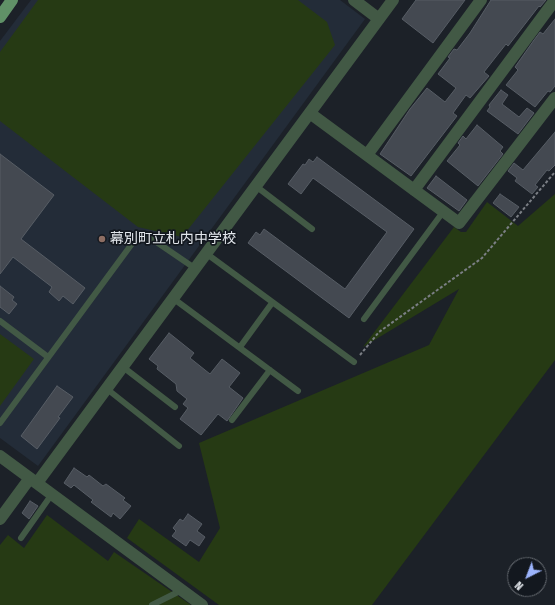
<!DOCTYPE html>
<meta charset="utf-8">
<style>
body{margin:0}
#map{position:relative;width:555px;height:605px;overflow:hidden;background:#1c2128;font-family:"Fira Sans Condensed",sans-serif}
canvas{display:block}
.north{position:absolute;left:507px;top:557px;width:40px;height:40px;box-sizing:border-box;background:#13181f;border:1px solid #666b71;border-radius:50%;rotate:222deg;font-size:11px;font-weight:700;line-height:16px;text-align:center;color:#e3e7ec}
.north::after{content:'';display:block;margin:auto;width:14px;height:18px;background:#9cb4fd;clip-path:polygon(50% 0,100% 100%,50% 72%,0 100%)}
</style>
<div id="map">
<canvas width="555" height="605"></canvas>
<div class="north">N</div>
</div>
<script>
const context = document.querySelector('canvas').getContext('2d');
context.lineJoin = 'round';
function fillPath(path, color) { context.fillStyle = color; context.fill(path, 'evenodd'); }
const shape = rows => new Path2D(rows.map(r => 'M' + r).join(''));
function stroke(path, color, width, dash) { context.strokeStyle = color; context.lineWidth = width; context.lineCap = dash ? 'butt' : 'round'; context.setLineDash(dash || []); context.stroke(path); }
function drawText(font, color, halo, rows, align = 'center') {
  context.font = font + ' "Fira Sans Condensed","Noto Sans JP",sans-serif'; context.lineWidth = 3.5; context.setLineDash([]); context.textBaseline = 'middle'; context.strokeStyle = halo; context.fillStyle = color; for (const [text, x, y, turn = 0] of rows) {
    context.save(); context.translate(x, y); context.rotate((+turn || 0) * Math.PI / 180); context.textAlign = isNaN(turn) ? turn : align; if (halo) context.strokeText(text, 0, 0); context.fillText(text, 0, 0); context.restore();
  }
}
fillPath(shape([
 [31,0,340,0,365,19,38,466,0,438,0,41]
]), '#232c38');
fillPath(shape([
 [38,0,298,0,327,22,335,45,182,237,138,227,0,121,0,52],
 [555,194,555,360,372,605,219,605,127,538,139,519,199,562,220,528,199,443,429,345,459,289,363,347,454,227,461,232,466,232,487,202,518,226],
 [0,334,34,359,0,406],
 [47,515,108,561,114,552,191,605,0,605,0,545,8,535,24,548]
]), '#263a14');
const building = shape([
 [416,0,465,0,433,43,402,19,416,0],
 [491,0,546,0,540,7,539,6,508,46,506,44,484,72,489,76,470,98,466,95,453,113,457,116,411,176,380,154,410,109,427,88,445,102,456,88,438,74,450,58,448,57,454,49,457,50,470,33,491,0],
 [555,19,555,86,550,92,548,91,535,107,506,85,518,70,515,67,534,40,540,32,543,34,555,19],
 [501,90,508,95,502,104,519,117,527,108,534,113,518,134,487,111,490,107,489,105,501,90],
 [477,125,503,147,500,151,503,154,478,186,447,161,460,145,458,143,463,136,466,139,477,125],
 [555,132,555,165,549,171,547,170,535,185,538,187,532,194,515,181,517,178,508,171,514,163,523,170,555,132],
 [0,154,54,195,21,239,85,288,73,304,63,296,59,301,49,292,52,287,13,257,0,274,0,154],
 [317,157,414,229,349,318,248,243,256,232,260,235,264,229,345,289,387,232,313,178,301,194,288,184,303,164,305,165,309,159,313,162,317,157],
 [436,176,467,200,459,211,427,188,436,176],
 [500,194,519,207,511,217,493,203,500,194],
 [0,286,14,297,12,300,17,304,9,314,0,307,0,286],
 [169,333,194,353,190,358,210,374,222,359,240,373,229,387,243,398,227,421,218,414,201,435,180,419,188,408,183,404,187,399,177,391,176,384,157,369,158,366,149,359,169,333],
 [57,386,73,397,58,417,60,418,37,449,21,436,57,386],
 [74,468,87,477,89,475,103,486,106,484,125,498,123,500,131,506,120,519,113,513,111,517,91,502,93,500,74,485,71,488,64,483,74,468],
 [30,501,38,506,29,519,22,513,30,501],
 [188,514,202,524,197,531,205,537,199,546,190,540,186,546,172,536,176,531,173,528,180,519,183,521,188,514]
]);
fillPath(building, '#444951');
stroke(building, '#575d65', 1);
stroke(shape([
 [360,355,379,332,482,258,555,172]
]), '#7b7f85', 2, [3, 2]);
stroke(shape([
 [257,187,312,229],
 [207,254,354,362],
 [174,299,298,391],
 [364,319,443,212],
 [0,321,48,357],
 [240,347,272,303],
 [123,367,175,407],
 [107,389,179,446],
 [232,420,270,370],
 [0,423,134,241,144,237,152,239,196,269],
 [21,538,52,494],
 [152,605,182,590]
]), '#425945', 6);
stroke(shape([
 [354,0,379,19],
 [311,114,459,223,555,98],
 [367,155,481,0],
 [414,190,555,0],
 [0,456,202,605],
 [37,483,393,0],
 [0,519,30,478]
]), '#425945', 12);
stroke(shape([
 [0,17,12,0]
]), '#609167', 12);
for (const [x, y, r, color] of [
 [102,239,4,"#8d6e63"]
]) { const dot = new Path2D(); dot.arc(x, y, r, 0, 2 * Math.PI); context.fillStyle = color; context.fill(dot); stroke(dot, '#13181f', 1.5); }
drawText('14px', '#e3e7ec', '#13181f', [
 ["幕別町立札内中学校",110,239]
], 'left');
</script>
